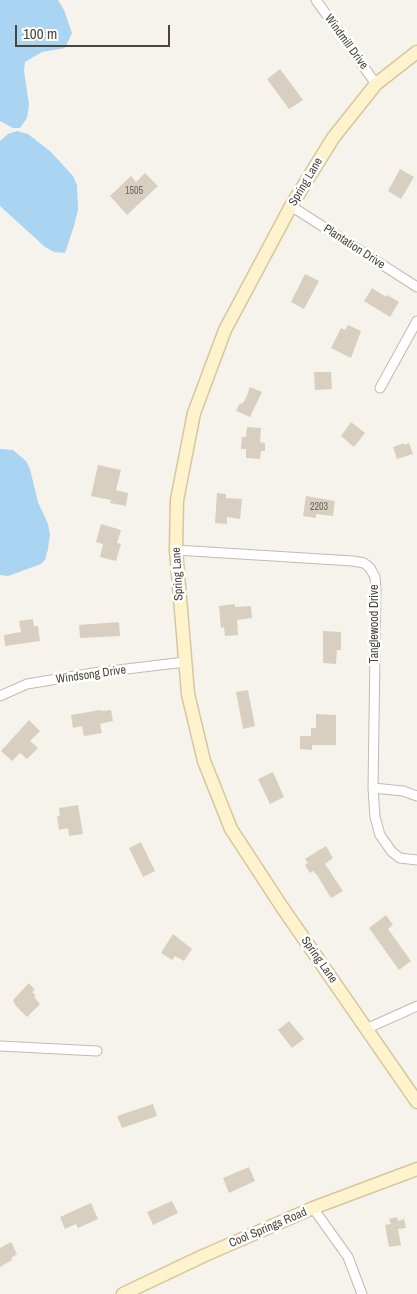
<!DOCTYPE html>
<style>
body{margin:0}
#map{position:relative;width:417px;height:1294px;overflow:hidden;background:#f6f3ec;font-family:"Archivo Narrow",sans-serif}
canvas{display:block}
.scale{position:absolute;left:15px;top:25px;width:155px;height:22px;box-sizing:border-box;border:2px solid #4b4439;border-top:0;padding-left:6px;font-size:15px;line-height:18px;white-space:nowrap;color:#4b4439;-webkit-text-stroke:4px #fff;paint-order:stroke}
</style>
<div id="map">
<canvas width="417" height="1294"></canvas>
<div class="scale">100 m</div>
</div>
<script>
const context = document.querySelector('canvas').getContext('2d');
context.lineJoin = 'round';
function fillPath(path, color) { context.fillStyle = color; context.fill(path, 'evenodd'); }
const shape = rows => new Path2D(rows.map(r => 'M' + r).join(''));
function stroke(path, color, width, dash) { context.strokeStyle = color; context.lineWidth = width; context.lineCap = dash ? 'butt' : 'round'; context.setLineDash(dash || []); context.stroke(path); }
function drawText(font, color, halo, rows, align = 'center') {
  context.font = font + ' "Archivo Narrow",sans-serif'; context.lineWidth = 5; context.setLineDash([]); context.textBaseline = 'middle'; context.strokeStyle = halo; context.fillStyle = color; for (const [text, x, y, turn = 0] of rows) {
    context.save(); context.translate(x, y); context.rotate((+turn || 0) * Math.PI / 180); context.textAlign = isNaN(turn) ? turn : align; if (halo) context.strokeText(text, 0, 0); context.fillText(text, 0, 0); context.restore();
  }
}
fillPath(shape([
 [0,0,58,0,64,10,72,33,65,48,42,52,25,62,24,71,29,104,27,118,20,128,13,128,0,121],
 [17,131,28,134,51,152,73,176,77,185,78,210,74,226,65,253,54,252,45,247,0,206,0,141,8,134],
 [0,449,13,450,26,461,30,469,38,502,48,524,50,534,48,549,45,560,41,564,8,576,0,575]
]), '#a9d4f2');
fillPath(shape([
 [280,69,303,100,289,109,267,79],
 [400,169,414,177,401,199,388,191],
 [145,173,158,186,127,215,110,196,131,176,136,182],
 [305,274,319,281,304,309,291,302],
 [372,288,386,297,387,295,399,302,390,317,364,301],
 [348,325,361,331,351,358,331,348,341,328,345,330],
 [314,372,331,372,332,389,315,390],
 [250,387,262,392,250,417,236,411,240,403,242,404,246,398],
 [351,422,365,433,354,447,341,436],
 [247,427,261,428,260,442,265,443,265,451,261,451,260,459,246,458,246,449,241,449,242,437,246,437],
 [404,443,404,445,409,443,413,454,397,459,393,447],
 [98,465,121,470,116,490,128,493,126,506,110,503,111,500,91,496],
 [217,493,226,494,226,498,242,499,240,519,227,517,227,524,215,523],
 [306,496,335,501,333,516,316,514,316,518,303,516],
 [101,524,121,530,117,543,121,544,116,561,100,557,103,544,96,542],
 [235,604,235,607,251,606,252,618,237,620,238,635,225,636,224,627,221,628,219,606],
 [33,619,34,626,38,626,40,641,5,646,4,635,21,632,19,621],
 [119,622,120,636,80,638,79,625],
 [323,631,341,632,341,650,337,650,336,664,323,663],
 [248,690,255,726,243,729,236,692],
 [100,710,101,711,111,710,113,721,100,724,102,733,84,736,82,726,73,728,71,715],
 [316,714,336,715,336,745,312,745,312,750,300,749,300,736,311,736,311,728,316,728],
 [29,720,40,731,30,741,38,748,27,759,20,753,12,761,1,751],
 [273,772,284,797,270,804,258,779],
 [78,805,83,834,69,836,68,828,59,830,57,816,60,816,59,808],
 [141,842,155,871,143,877,129,848],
 [326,846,333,858,325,864,343,891,331,898,317,875,313,871,310,873,305,865,308,863,305,859],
 [386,915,393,925,388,929,411,961,399,970,369,928],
 [173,934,192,949,184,961,175,956,172,960,161,953],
 [29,983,35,990,32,992,36,996,34,997,40,1004,27,1017,16,1006,13,1000],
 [289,1021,304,1039,292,1048,278,1030],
 [153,1104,157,1116,122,1128,117,1116],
 [249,1167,255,1181,229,1193,223,1178],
 [172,1201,178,1213,153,1225,147,1212],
 [91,1203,98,1219,78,1228,76,1224,65,1229,60,1217],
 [397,1217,398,1221,404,1219,406,1228,398,1229,401,1245,389,1247,385,1225,391,1224,389,1219],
 [11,1242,17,1254,11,1258,12,1260,0,1267,0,1248]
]), '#d8cfc1');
const street = shape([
 [316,0,376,84],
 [291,206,417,287],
 [380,388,417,321],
 [176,550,353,561,364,563,370,568,375,577,376,588,373,788],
 [0,696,27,684,93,673,185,662],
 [417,796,403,791,373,788,375,817,380,835,392,852,400,858,417,860],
 [366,1029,417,1006],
 [0,1046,97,1051],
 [313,1208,348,1257,362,1294]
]);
const secondary = shape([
 [417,52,376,84,333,138,291,206,225,330,194,413,177,500,176,550,188,694,204,761,231,829,282,907,417,1102],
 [123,1294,203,1256,313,1208,417,1169]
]);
stroke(street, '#c2bbae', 11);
stroke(secondary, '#d6c79b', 15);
stroke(street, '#fff', 9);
stroke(secondary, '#fff3cd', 12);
drawText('10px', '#6e675b', null, [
 ["1505",134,191],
 ["2203",319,507]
]);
drawText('12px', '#4b4439', '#fff', [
 ["Windmill Drive",346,42,54],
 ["Spring Lane",306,182,-59],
 ["Plantation Drive",354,247,33],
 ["Spring Lane",178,574,-93],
 ["Tanglewood Drive",375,624,-90],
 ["Windsong Drive",91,675,-8],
 ["Spring Lane",319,960,55],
 ["Cool Springs Road",268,1228,-23]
]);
</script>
